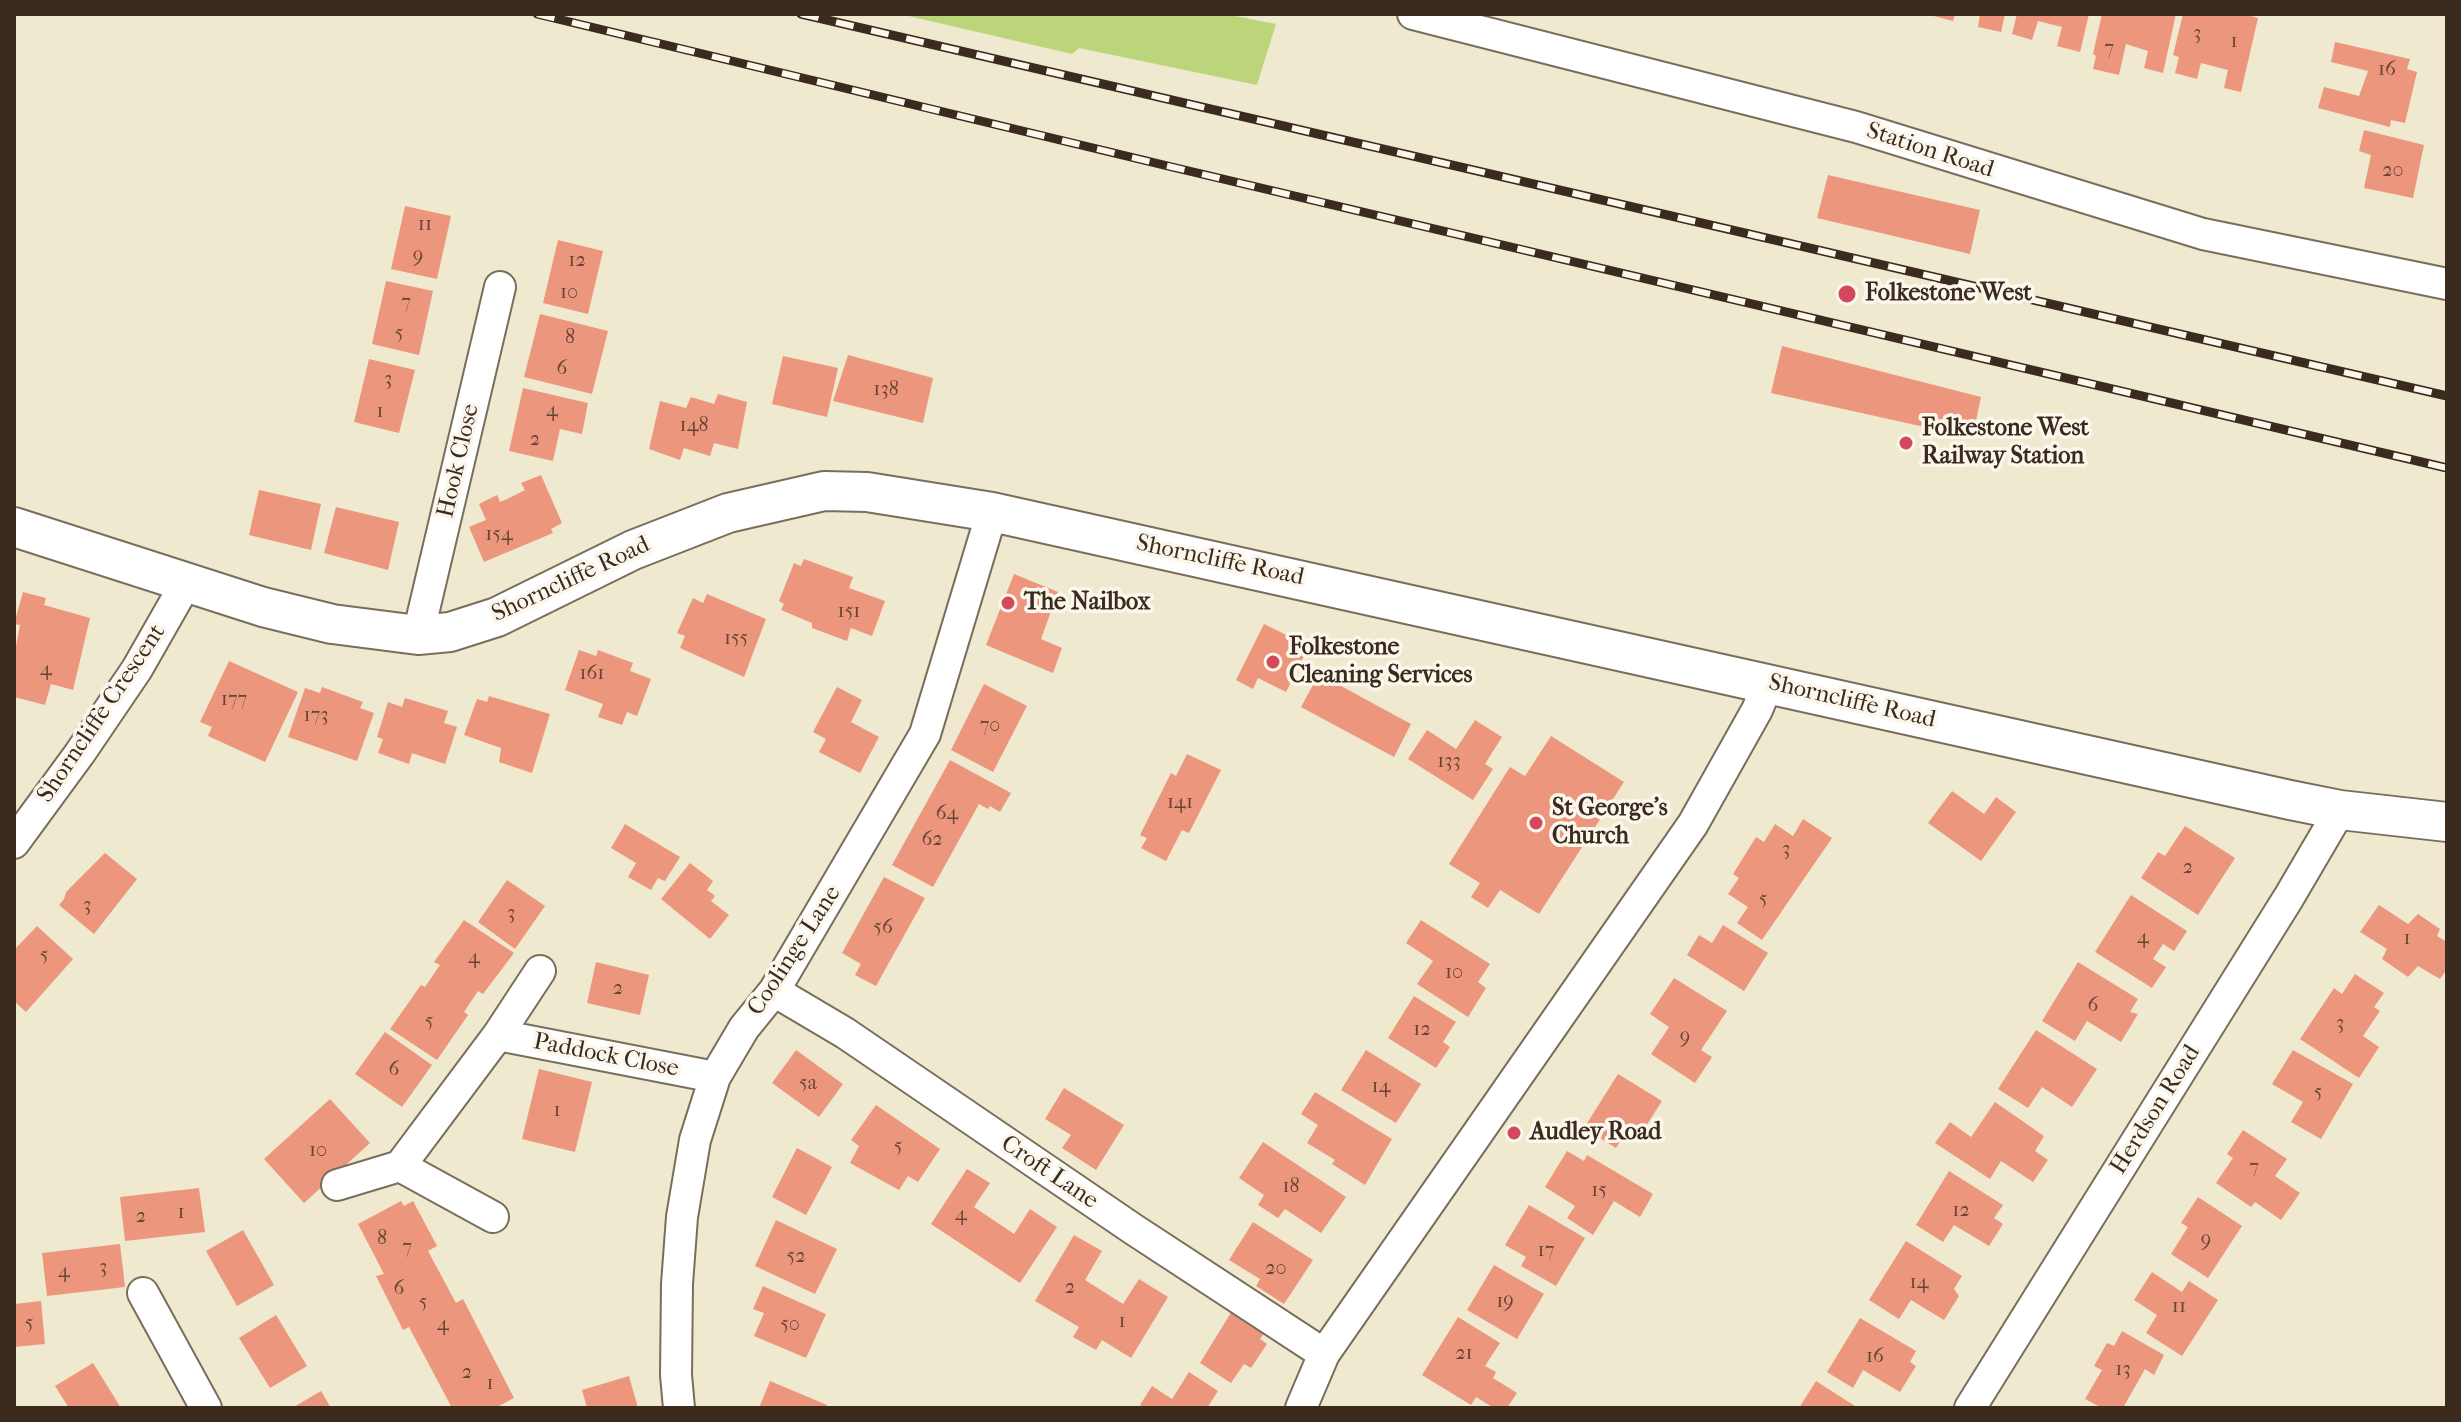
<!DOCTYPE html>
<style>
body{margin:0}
#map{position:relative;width:2461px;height:1422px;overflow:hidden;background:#efe9cf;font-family:"IM FELL French Canon",serif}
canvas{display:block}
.frame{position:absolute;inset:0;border:16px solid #3b2a1e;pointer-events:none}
</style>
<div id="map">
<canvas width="2461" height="1422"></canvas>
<div class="frame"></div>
</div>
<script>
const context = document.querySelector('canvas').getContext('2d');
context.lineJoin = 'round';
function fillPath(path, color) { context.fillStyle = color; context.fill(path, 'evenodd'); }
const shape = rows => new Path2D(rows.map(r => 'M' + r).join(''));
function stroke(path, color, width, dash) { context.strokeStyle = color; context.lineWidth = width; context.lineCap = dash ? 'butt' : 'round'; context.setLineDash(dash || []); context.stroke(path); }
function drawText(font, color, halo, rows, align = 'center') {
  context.font = font + ' "IM FELL French Canon",serif'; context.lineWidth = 7; context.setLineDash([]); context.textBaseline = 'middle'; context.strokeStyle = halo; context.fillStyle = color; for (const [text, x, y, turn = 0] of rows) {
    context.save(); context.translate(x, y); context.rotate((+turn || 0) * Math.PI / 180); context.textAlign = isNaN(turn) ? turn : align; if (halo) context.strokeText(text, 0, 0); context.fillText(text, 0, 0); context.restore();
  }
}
fillPath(shape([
 [900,14,1225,14,1276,24,1257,85,1079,48,1072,54]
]), '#bdd57a');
fillPath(shape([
 [1926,14,1955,14,1953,21],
 [1980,14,2005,14,2001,32,1978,27],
 [2017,14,2089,14,2080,52,2057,46,2062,27,2038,21,2032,40,2012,34],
 [2102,14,2176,14,2163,73,2144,68,2148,51,2126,44,2119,75,2093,69,2096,56,2093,54],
 [2183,14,2243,14,2258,18,2241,92,2224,88,2228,70,2201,63,2197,79,2175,73,2179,57,2173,55],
 [2335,42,2410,59,2407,69,2417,72,2405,123,2391,120,2390,127,2318,108,2324,87,2359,96,2368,71,2331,62],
 [2364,130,2424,145,2413,198,2364,188,2371,155,2359,151],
 [1828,175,1980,210,1970,254,1817,218],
 [405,206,451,216,437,279,391,269],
 [558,240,603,251,588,314,543,303],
 [386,281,433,291,419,355,372,344],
 [540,314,608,331,592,394,524,377],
 [1782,346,1981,397,1972,439,1930,426,1929,428,1771,393],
 [848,355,933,378,923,423,833,401],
 [783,356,838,368,827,417,772,404],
 [369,359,415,370,399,433,354,422],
 [523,388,588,403,582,434,560,429,553,461,509,451],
 [718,394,747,402,738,449,714,443,710,456,684,448,680,460,649,449,660,401,686,408,691,397,714,404],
 [541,475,562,523,551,529,553,533,484,562,469,527,486,520,479,504,497,495,500,502,509,498,525,490,521,483],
 [259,490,321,504,311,550,249,535],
 [336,507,399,522,388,570,324,553],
 [804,559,853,577,849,588,885,601,872,636,851,628,847,641,812,628,812,623,781,610,784,604,779,601,794,563,801,566],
 [1014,574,1058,592,1041,639,1062,648,1053,673,986,645],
 [23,592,46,598,44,605,90,618,73,690,51,684,45,705,14,697,14,656,20,625,14,624],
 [707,594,766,619,744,677,680,648,685,636,677,633,693,598,703,603],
 [1264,624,1309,646,1286,692,1258,678,1253,689,1236,680],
 [579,650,596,656,598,650,633,663,630,671,651,679,637,716,627,712,622,725,598,717,603,704,565,690],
 [229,661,298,692,265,762,208,736,212,727,200,722],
 [1319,674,1411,724,1394,757,1301,707],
 [984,684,1027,706,993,772,951,750],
 [322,687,363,702,360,708,374,713,357,761,288,737,305,688,320,693],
 [837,687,862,700,851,722,879,737,860,773,819,752,826,739,813,732],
 [489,696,550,714,532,773,499,762,501,748,464,735,477,699,487,702],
 [405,698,448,711,444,723,457,727,445,764,412,753,409,764,378,753,383,739,377,737,388,702,402,707],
 [1475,720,1502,737,1485,764,1493,769,1473,800,1408,759,1427,730,1456,749],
 [1551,736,1624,782,1539,914,1500,890,1488,908,1471,897,1480,883,1449,864,1510,767,1525,776],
 [1187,754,1221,770,1189,833,1182,830,1166,861,1141,848,1147,838,1140,835,1171,773,1176,776],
 [950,760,1011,793,1000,812,990,806,988,809,979,804,933,887,892,865],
 [1952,791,1984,814,1996,797,2016,812,1981,861,1928,823],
 [1803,819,1832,838,1762,940,1737,923,1748,907,1728,894,1739,878,1733,874,1756,837,1764,842,1775,824,1793,836],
 [625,824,680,857,665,881,658,878,651,890,628,877,636,863,611,848],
 [2185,826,2235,858,2198,915,2141,878,2158,852,2165,856],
 [105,853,137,879,94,934,59,905,64,899,66,892],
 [690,863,713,881,707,890,715,896,711,901,729,915,710,939,661,899],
 [884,877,925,898,876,986,855,975,861,964,842,953],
 [507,880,545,906,515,949,478,922],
 [2131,895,2187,931,2174,951,2163,944,2153,959,2166,967,2152,988,2095,952],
 [2379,905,2408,924,2418,914,2440,929,2437,936,2447,942,2447,969,2440,979,2418,966,2408,977,2382,959,2387,949,2360,932],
 [464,920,514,953,483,994,478,991,464,1012,468,1015,437,1060,390,1029,421,985,425,987,440,965,434,962],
 [1421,920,1490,964,1478,982,1486,988,1468,1017,1417,984,1433,961,1406,943],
 [1723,925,1768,953,1744,991,1687,955,1699,935,1712,943],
 [37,926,73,959,26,1012,14,1001,14,950],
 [596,962,649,975,640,1015,587,1003],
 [2078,962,2138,999,2130,1012,2138,1014,2121,1042,2087,1021,2075,1041,2042,1021],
 [2355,974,2384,993,2374,1007,2380,1011,2363,1036,2379,1047,2359,1078,2300,1039,2334,988,2342,994],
 [1674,978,1727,1011,1701,1050,1712,1057,1695,1083,1651,1054,1669,1027,1650,1014],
 [1414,996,1456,1022,1443,1042,1450,1047,1436,1068,1388,1038],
 [2036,1030,2097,1069,2072,1107,2042,1087,2028,1108,1998,1089],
 [385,1032,432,1065,402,1107,355,1074],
 [796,1050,843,1084,819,1117,772,1083],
 [1366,1050,1421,1084,1396,1123,1341,1090],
 [2293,1050,2353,1084,2321,1139,2291,1122,2303,1102,2272,1084],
 [539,1069,592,1082,575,1152,522,1139],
 [1618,1074,1662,1101,1639,1137,1627,1130,1616,1148,1584,1128],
 [1064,1088,1124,1125,1096,1170,1062,1148,1071,1135,1045,1119],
 [1315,1092,1392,1139,1365,1185,1332,1164,1335,1160,1307,1143,1318,1125,1301,1114],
 [330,1099,370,1143,304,1203,264,1159],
 [1995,1102,2044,1136,2035,1151,2048,1160,2033,1182,2001,1161,1990,1179,1935,1143,1950,1122,1971,1137],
 [876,1105,940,1149,918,1182,908,1176,899,1190,850,1163,859,1146,851,1140],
 [2243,1130,2287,1159,2275,1176,2300,1193,2281,1220,2255,1202,2251,1207,2216,1183,2233,1158,2227,1154],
 [1263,1142,1346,1197,1321,1233,1285,1209,1278,1218,1258,1205,1264,1195,1239,1178],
 [797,1148,832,1167,806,1215,772,1197],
 [1567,1151,1584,1161,1587,1155,1653,1194,1640,1217,1614,1201,1593,1235,1567,1218,1575,1206,1545,1187],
 [967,1169,990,1183,974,1207,1014,1234,1030,1209,1057,1227,1020,1283,931,1224],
 [1949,1171,2003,1205,1994,1218,2003,1224,1989,1246,1954,1225,1943,1242,1916,1225],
 [199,1188,205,1232,125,1241,120,1197],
 [2198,1197,2242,1226,2208,1278,2171,1254,2188,1227,2181,1223],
 [401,1201,404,1206,413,1201,437,1246,428,1251,456,1303,463,1299,514,1398,495,1408,452,1408,409,1327,403,1330,376,1276,384,1274,358,1224],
 [1529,1205,1585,1238,1556,1286,1521,1266,1526,1257,1505,1245],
 [776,1220,837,1249,815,1294,755,1266],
 [1253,1222,1313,1260,1284,1304,1256,1286,1260,1279,1229,1260],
 [243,1230,274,1285,237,1306,206,1251],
 [1074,1235,1102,1251,1085,1280,1123,1304,1139,1279,1168,1297,1131,1358,1102,1340,1096,1350,1073,1337,1079,1327,1035,1301],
 [1906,1241,1962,1276,1954,1289,1959,1296,1944,1320,1911,1300,1899,1319,1869,1300],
 [120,1244,125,1287,47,1296,42,1253],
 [1494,1265,1544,1294,1517,1339,1467,1310],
 [2152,1272,2182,1292,2189,1281,2218,1300,2182,1356,2146,1333,2157,1315,2134,1300],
 [763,1286,826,1314,806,1358,754,1336,764,1313,753,1309],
 [41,1301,45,1344,14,1347,14,1304],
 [1232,1311,1265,1332,1260,1339,1267,1344,1251,1368,1244,1364,1231,1383,1200,1363],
 [276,1315,307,1366,270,1388,239,1338],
 [1458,1317,1500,1343,1485,1366,1496,1372,1493,1378,1517,1393,1507,1408,1494,1408,1476,1397,1471,1405,1422,1375],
 [1860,1318,1916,1351,1910,1362,1916,1366,1900,1392,1863,1370,1853,1388,1827,1372],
 [2122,1331,2164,1355,2154,1375,2145,1369,2123,1408,2102,1408,2085,1399,2102,1370,2094,1366,2107,1343,2114,1346],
 [93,1363,108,1387,121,1408,69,1408,55,1386],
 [1189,1372,1218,1391,1207,1408,1144,1408,1140,1405,1152,1386,1172,1399],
 [629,1376,638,1408,587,1408,582,1390],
 [770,1381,827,1405,826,1408,759,1408],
 [1816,1381,1858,1408,1799,1408],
 [321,1391,331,1408,292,1408]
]), '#ec977d');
const minor = shape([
 [1413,14,1856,127,2203,234,2447,284],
 [418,635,500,287],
 [14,843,80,753,137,669,186,583],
 [774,991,845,1033,1133,1229,1324,1354],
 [498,1035,715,1077],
 [400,1166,498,1035,540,971],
 [337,1185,400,1166,493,1217],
 [143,1293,206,1408],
 [679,1408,676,1375,677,1284,682,1217,695,1140,715,1077,744,1028,774,991,925,734,992,512],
 [1301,1408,1324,1354,1693,824,1757,710,1768,684],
 [1970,1408,2289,897,2340,810]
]);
const tertiary = shape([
 [14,527,263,607,332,624,418,635,450,632,497,617,633,550,728,513,824,491,867,492,992,512,2290,800,2340,810,2447,822]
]);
stroke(minor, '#7a6d5c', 34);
stroke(tertiary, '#7a6d5c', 42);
stroke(minor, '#fff', 30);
stroke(tertiary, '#fff', 38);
const rail = shape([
 [537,14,1172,167,2447,468],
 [801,14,2447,396]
]);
stroke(rail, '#3b2a1e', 9);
stroke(rail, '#fbf7ec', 6, [18]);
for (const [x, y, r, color] of [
 [1847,294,10,"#d1495b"],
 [1906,443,8,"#d1495b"],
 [1008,603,8,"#d1495b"],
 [1273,662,8,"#d1495b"],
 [1536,823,8,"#d1495b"],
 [1514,1133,8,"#d1495b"]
]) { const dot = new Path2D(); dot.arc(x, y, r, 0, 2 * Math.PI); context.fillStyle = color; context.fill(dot); stroke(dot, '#fbf7ec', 3); }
drawText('20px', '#674536', null, [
 ["3",2197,34],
 ["1",2234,42],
 ["7",2109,49],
 ["16",2387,70],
 ["20",2393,171],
 ["11",425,225],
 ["9",418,257],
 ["12",577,261],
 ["10",569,293],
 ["7",406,303],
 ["5",399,334],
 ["8",570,338],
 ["6",562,369],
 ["3",388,380],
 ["138",886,390],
 ["4",552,411],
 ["1",380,412],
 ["148",694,426],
 ["2",535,440],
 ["154",499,535],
 ["151",849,612],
 ["155",736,639],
 ["4",46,670],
 ["161",592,674],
 ["177",234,700],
 ["173",316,716],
 ["70",990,726],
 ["133",1449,762],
 ["141",1180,803],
 ["64",947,814],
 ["62",932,840],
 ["3",1786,850],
 ["2",2188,868],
 ["5",1763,900],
 ["3",87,906],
 ["3",511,914],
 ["56",883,928],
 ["4",2143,938],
 ["1",2407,939],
 ["5",44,956],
 ["4",474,958],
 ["10",1454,973],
 ["2",618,989],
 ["6",2093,1006],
 ["5",429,1022],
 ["3",2340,1024],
 ["12",1422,1030],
 ["9",1685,1038],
 ["6",394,1070],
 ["5a",808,1084],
 ["14",1381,1087],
 ["5",2318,1093],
 ["1",557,1111],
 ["5",898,1147],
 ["10",318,1151],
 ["7",2254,1168],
 ["18",1291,1187],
 ["15",1599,1191],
 ["12",1961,1211],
 ["1",181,1213],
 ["4",961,1215],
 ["2",141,1217],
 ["8",382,1239],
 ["9",2206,1241],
 ["7",407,1248],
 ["17",1546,1251],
 ["52",796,1257],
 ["3",103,1268],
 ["20",1276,1269],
 ["4",64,1272],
 ["14",1919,1283],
 ["2",1070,1288],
 ["6",399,1289],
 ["19",1505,1302],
 ["5",423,1303],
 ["11",2179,1307],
 ["1",1122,1322],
 ["5",29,1324],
 ["4",443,1325],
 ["50",790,1325],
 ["21",1464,1354],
 ["16",1875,1357],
 ["13",2123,1370],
 ["2",467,1373],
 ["1",490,1384]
]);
drawText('24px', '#3b2a1e', '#fbf7ec', [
 ["Station Road",1930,151,18],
 ["Hook Close",459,461,-77],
 ["Shorncliffe Road",1220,561,12],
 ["Shorncliffe Road",571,580,-25],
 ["Shorncliffe Road",1852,702,13],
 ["Shorncliffe Crescent",102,714,-56],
 ["Coolinge Lane",795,951,-57],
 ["Paddock Close",606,1056,11],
 ["Herdson Road",2156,1110,-58],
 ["Croft Lane",1049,1173,34]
]);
drawText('bold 24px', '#3b2a1e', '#fbf7ec', [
 ["Folkestone West",1865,294],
 ["Folkestone West",1922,429],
 ["Railway Station",1922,457],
 ["The Nailbox",1024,603],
 ["Folkestone",1289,648],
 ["Cleaning Services",1289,676],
 ["St George's",1552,809],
 ["Church",1552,837],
 ["Audley Road",1530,1133]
], 'left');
</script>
